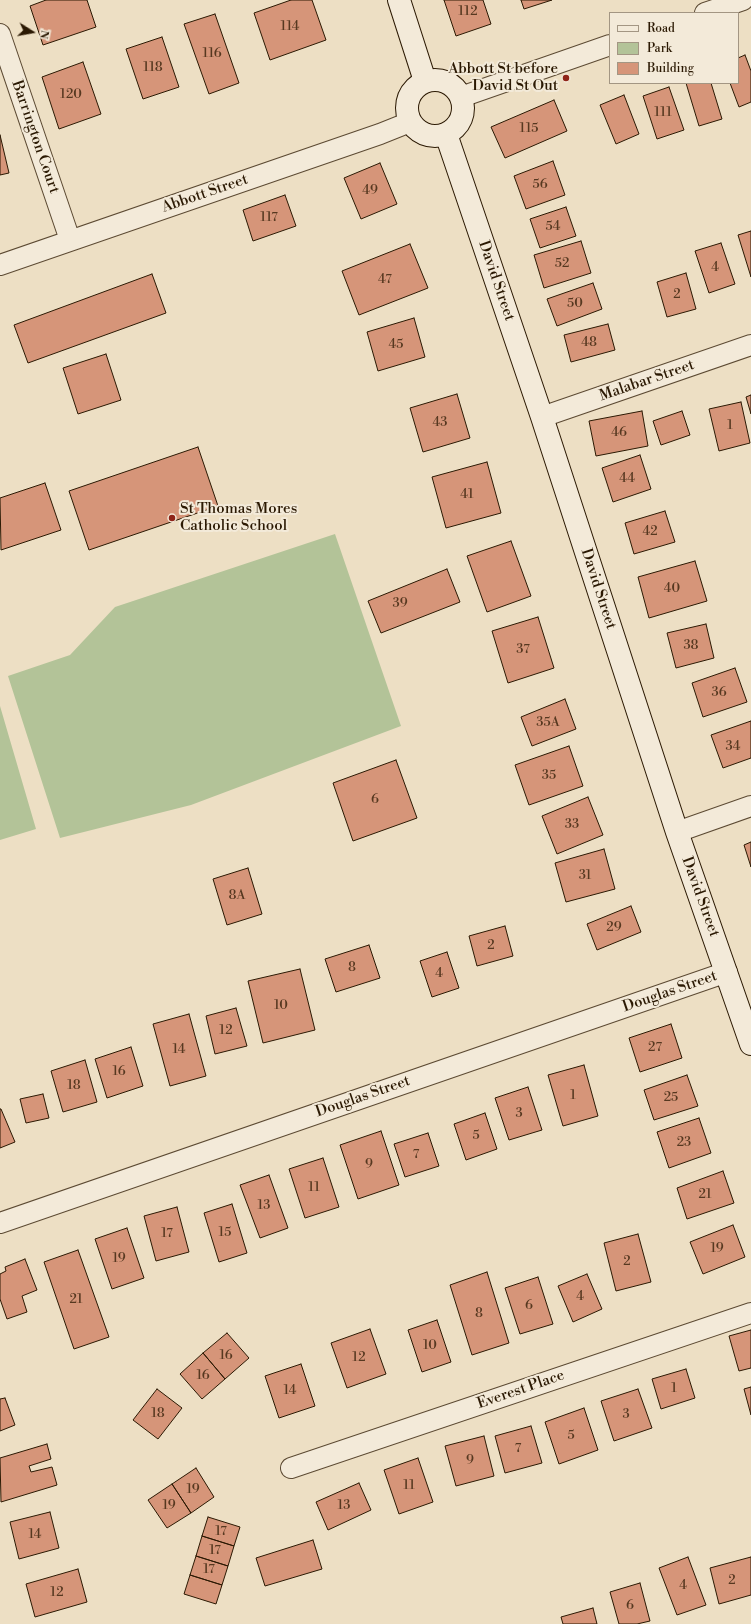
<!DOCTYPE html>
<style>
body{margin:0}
#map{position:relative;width:751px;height:1624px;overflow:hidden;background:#eddfc4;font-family:"Libre Bodoni",serif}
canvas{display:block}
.legend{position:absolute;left:609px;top:12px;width:130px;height:72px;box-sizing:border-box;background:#f3ead9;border:1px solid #a39683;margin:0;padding:5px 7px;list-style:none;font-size:12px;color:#2b1903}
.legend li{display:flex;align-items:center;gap:8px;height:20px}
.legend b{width:20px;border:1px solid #a39683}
.north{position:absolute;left:12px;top:12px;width:40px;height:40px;-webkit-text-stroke:3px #f3ead9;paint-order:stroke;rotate:101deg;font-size:11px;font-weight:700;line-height:16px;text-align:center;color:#2b1903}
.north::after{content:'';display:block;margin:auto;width:14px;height:18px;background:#2b1903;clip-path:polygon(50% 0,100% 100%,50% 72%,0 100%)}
</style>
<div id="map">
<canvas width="751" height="1624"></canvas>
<ul class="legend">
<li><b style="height:5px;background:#f3ead9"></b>Road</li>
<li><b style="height:11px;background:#b3c398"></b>Park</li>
<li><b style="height:11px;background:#d69579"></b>Building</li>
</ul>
<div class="north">N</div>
</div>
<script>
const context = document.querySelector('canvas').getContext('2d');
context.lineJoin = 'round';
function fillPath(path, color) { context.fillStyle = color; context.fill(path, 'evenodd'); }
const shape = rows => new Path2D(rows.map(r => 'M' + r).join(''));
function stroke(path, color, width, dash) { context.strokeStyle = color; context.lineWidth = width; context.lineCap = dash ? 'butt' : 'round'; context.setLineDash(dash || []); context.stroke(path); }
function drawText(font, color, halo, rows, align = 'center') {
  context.font = font + ' "Libre Bodoni",serif'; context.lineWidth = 4; context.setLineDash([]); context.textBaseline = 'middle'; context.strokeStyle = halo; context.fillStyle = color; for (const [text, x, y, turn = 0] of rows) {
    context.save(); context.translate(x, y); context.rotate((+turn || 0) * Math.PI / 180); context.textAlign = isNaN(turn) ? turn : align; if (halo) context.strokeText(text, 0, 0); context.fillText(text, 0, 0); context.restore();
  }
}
fillPath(shape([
 [335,534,401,726,191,805,60,838,8,676,70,655,115,607],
 [0,706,36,829,0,840]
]), '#b3c398');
const building = shape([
 [46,0,87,0,96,27,43,45,30,6,46,0],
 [291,0,312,0,326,40,270,60,254,13,291,0],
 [444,0,483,0,491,24,456,36,444,0],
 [521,0,552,0,524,9,521,0],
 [215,14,239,83,209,94,184,24,215,14],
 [162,37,179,87,143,99,126,49,162,37],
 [745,55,751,71,751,102,739,107,730,83,738,83,738,58,745,55],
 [83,62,101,114,59,129,42,77,83,62],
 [686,83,711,83,722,119,699,126,686,83],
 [669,87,684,130,657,139,643,96,669,87],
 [624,95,639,134,616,144,600,105,624,95],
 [554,100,567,131,505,158,491,127,554,100],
 [0,135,9,173,0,175,0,135],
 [553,161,565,195,526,209,514,176,553,161],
 [380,163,397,204,361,219,344,178,380,163],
 [285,195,296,226,253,241,243,210,285,195],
 [566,207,576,236,540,248,530,219,566,207],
 [751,231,751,277,738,235,751,231],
 [581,241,591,273,544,288,534,255,581,241],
 [721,243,735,284,709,293,695,251,721,243],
 [410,244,428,288,359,315,342,271,410,244],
 [686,273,696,309,667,317,657,282,686,273],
 [152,274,166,313,28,363,14,325,152,274],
 [593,283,602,309,557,326,547,299,593,283],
 [414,318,425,357,378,371,367,332,414,318],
 [608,324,615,350,571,362,564,335,608,324],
 [106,354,121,400,78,414,63,368,106,354],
 [457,394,470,438,423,452,410,408,457,394],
 [751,395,751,414,746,397,751,395],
 [741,402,750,443,719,451,709,409,741,402],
 [642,411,648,446,596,456,589,421,642,411],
 [682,411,690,435,661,445,653,421,682,411],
 [198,447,218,506,89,550,69,491,198,447],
 [640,455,651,489,613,502,602,468,640,455],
 [487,462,501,513,446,528,432,477,487,462],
 [45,483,61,530,1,550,0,498,45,483],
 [665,511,675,542,634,554,625,523,665,511],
 [511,541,531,596,487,612,467,556,511,541],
 [695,561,707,601,649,618,638,577,695,561],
 [447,569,460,602,381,633,368,601,447,569],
 [538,617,554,668,508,683,492,631,538,617],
 [706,624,714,658,676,668,667,633,706,624],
 [735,668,747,702,703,717,692,683,735,668],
 [565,699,576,729,532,746,521,717,565,699],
 [751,721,751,758,723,768,711,735,751,721],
 [569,746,583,786,529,805,515,765,569,746],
 [396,760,417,818,353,841,333,783,396,760],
 [588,797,603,835,557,854,542,816,588,797],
 [751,842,751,867,744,845,751,842],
 [604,849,615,889,566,902,555,863,604,849],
 [248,868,262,914,227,925,213,879,248,868],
 [631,906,641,932,597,950,587,924,631,906],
 [505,926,513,956,477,966,469,936,505,926],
 [369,945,380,978,336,992,325,959,369,945],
 [447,952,459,988,432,997,420,961,447,952],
 [300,969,315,1030,263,1043,248,981,300,969],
 [236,1008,247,1046,215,1054,206,1016,236,1008],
 [189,1014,206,1076,170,1086,153,1024,189,1014],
 [671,1024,682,1058,640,1072,629,1038,671,1024],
 [131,1047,143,1086,107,1098,95,1059,131,1047],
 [85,1060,97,1102,63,1112,51,1071,85,1060],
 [584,1065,598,1116,563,1126,548,1075,584,1065],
 [687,1075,698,1106,654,1120,644,1090,687,1075],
 [528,1087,542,1130,509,1140,495,1098,528,1087],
 [43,1094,49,1118,26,1123,20,1099,43,1094],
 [0,1109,1,1109,15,1142,0,1148,0,1109],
 [485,1113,497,1149,466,1160,454,1124,485,1113],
 [699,1118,711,1153,669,1168,657,1132,699,1118],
 [381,1131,399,1185,358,1199,340,1145,381,1131],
 [428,1133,439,1166,405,1177,394,1144,428,1133],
 [323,1158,339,1207,305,1218,289,1169,323,1158],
 [723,1171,734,1203,687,1219,677,1188,723,1171],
 [269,1175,288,1228,260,1238,240,1185,269,1175],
 [232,1204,247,1253,219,1262,204,1213,232,1204],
 [177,1207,189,1252,156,1261,144,1216,177,1207],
 [733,1225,745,1257,703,1274,690,1242,733,1225],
 [127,1228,144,1278,112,1289,95,1239,127,1228],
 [638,1234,651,1282,616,1291,604,1243,638,1234],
 [78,1250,109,1337,74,1349,44,1262,78,1250],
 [25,1259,37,1290,22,1296,27,1312,7,1319,0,1299,0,1274,6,1271,5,1267,25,1259],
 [487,1272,509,1343,472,1355,450,1285,487,1272],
 [587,1274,602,1309,573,1322,558,1286,587,1274],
 [538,1277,553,1324,520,1334,505,1288,538,1277],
 [437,1320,451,1362,422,1372,408,1330,437,1320],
 [370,1329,386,1374,347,1388,331,1343,370,1329],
 [751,1330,751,1368,739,1371,729,1336,751,1330],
 [227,1333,249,1358,225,1379,203,1353,227,1333],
 [203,1353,225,1379,202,1399,180,1374,203,1353],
 [301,1364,315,1406,279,1418,265,1376,301,1364],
 [686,1369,695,1398,661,1409,652,1379,686,1369],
 [751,1387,751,1415,744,1389,751,1387],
 [157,1389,182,1408,158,1439,133,1420,157,1389],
 [638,1389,652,1428,614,1441,601,1401,638,1389],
 [5,1398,15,1425,0,1431,0,1399,5,1398],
 [584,1408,598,1450,559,1464,545,1422,584,1408],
 [531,1426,542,1463,505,1473,495,1436,531,1426],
 [484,1436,494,1476,456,1486,445,1446,484,1436],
 [47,1444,51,1459,29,1466,31,1472,52,1467,57,1485,1,1502,0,1458,47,1444],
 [418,1458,433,1502,399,1514,384,1470,418,1458],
 [196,1468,214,1497,191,1513,172,1484,196,1468],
 [359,1483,371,1510,328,1530,316,1502,359,1483],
 [172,1484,191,1513,167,1528,148,1500,172,1484],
 [50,1512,59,1548,19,1559,10,1522,50,1512],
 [208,1517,240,1527,234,1546,202,1536,208,1517],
 [202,1536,234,1546,228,1566,196,1556,202,1536],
 [313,1540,322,1569,265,1586,256,1558,313,1540],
 [196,1556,228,1566,222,1585,190,1575,196,1556],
 [688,1557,706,1605,677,1615,659,1568,688,1557],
 [751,1557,751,1595,719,1604,710,1568,751,1557],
 [78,1569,87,1602,35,1617,26,1584,78,1569],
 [190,1575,222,1585,216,1604,184,1594,190,1575],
 [640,1583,650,1621,637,1624,619,1624,610,1592,640,1583],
 [593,1608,597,1624,563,1624,561,1617,593,1608]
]);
fillPath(building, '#d69579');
stroke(building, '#2b1903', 1);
const street = shape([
 [705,13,743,0],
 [0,34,70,240],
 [461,97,610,45],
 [0,265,380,134,410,122],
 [542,417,751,345],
 [677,832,751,806],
 [0,1223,727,972],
 [291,1468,751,1313]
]);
const secondary = shape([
 [399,0,425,81],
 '407 108a28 28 0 1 1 56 0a28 28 0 1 1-56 0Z',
 [446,134,542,417,677,832,751,1044]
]);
stroke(street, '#5c4a33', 22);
stroke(secondary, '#2b1903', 24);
stroke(street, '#f3ead9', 20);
stroke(secondary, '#f3ead9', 22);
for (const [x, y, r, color] of [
 [566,78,4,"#8f2418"],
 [172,518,4,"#8f2418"]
]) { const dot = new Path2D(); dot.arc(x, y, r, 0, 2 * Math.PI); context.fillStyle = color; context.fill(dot); stroke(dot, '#f3ead9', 1.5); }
drawText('13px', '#563820', null, [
 ["112",468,12],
 ["114",290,27],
 ["116",212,54],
 ["118",153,68],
 ["120",71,95],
 ["111",663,113],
 ["115",529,129],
 ["56",540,185],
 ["49",370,191],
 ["117",269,218],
 ["54",553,227],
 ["52",562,264],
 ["4",715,268],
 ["47",385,280],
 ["2",677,295],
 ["50",575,304],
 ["48",589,343],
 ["45",396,345],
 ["43",440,423],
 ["1",730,426],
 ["46",619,433],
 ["44",627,479],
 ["41",467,495],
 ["42",650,532],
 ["40",672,589],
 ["39",400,604],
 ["38",691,646],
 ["37",523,650],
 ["36",719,693],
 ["35A",548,723],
 ["34",733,747],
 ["35",549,776],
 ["6",375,800],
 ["33",572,825],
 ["31",585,876],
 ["8A",237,896],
 ["29",614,928],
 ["2",491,946],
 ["8",352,968],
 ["4",439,974],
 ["10",281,1006],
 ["12",226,1031],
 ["27",655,1048],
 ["14",179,1050],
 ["16",119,1072],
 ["18",74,1086],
 ["1",573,1096],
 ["25",671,1098],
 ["3",519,1114],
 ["5",476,1136],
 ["23",684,1143],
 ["7",416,1155],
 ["9",369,1165],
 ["11",314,1188],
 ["21",705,1195],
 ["13",264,1206],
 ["15",225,1233],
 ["17",167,1234],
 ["19",717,1249],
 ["19",119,1259],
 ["2",627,1262],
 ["4",580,1297],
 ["21",76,1300],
 ["6",529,1306],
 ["8",479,1314],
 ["10",430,1346],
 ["16",226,1356],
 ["12",359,1358],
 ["16",203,1376],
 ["1",674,1389],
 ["14",290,1391],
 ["18",158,1414],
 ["3",626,1415],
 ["5",571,1436],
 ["7",518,1449],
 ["9",470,1461],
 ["11",409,1486],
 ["19",193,1490],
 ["19",169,1506],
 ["13",344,1506],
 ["17",221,1532],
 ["14",35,1535],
 ["17",215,1551],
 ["17",209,1570],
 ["2",732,1581],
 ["4",683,1586],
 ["12",57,1593],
 ["6",630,1606]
]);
drawText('15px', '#2b1903', '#f3ead9', [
 ["Abbott St before",558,69],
 ["David St Out",558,86],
 ["St Thomas Mores",180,509,"left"],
 ["Catholic School",180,526,"left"]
], 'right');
drawText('15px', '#2b1903', '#f3ead9', [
 ["Barrington Court",35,137,71],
 ["Abbott Street",205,194,-19],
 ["David Street",496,281,71],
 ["Malabar Street",647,381,-19],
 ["David Street",598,589,72],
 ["David Street",700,897,70],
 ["Douglas Street",670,992,-19],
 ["Douglas Street",363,1097,-19],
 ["Everest Place",521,1390,-19]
]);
</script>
